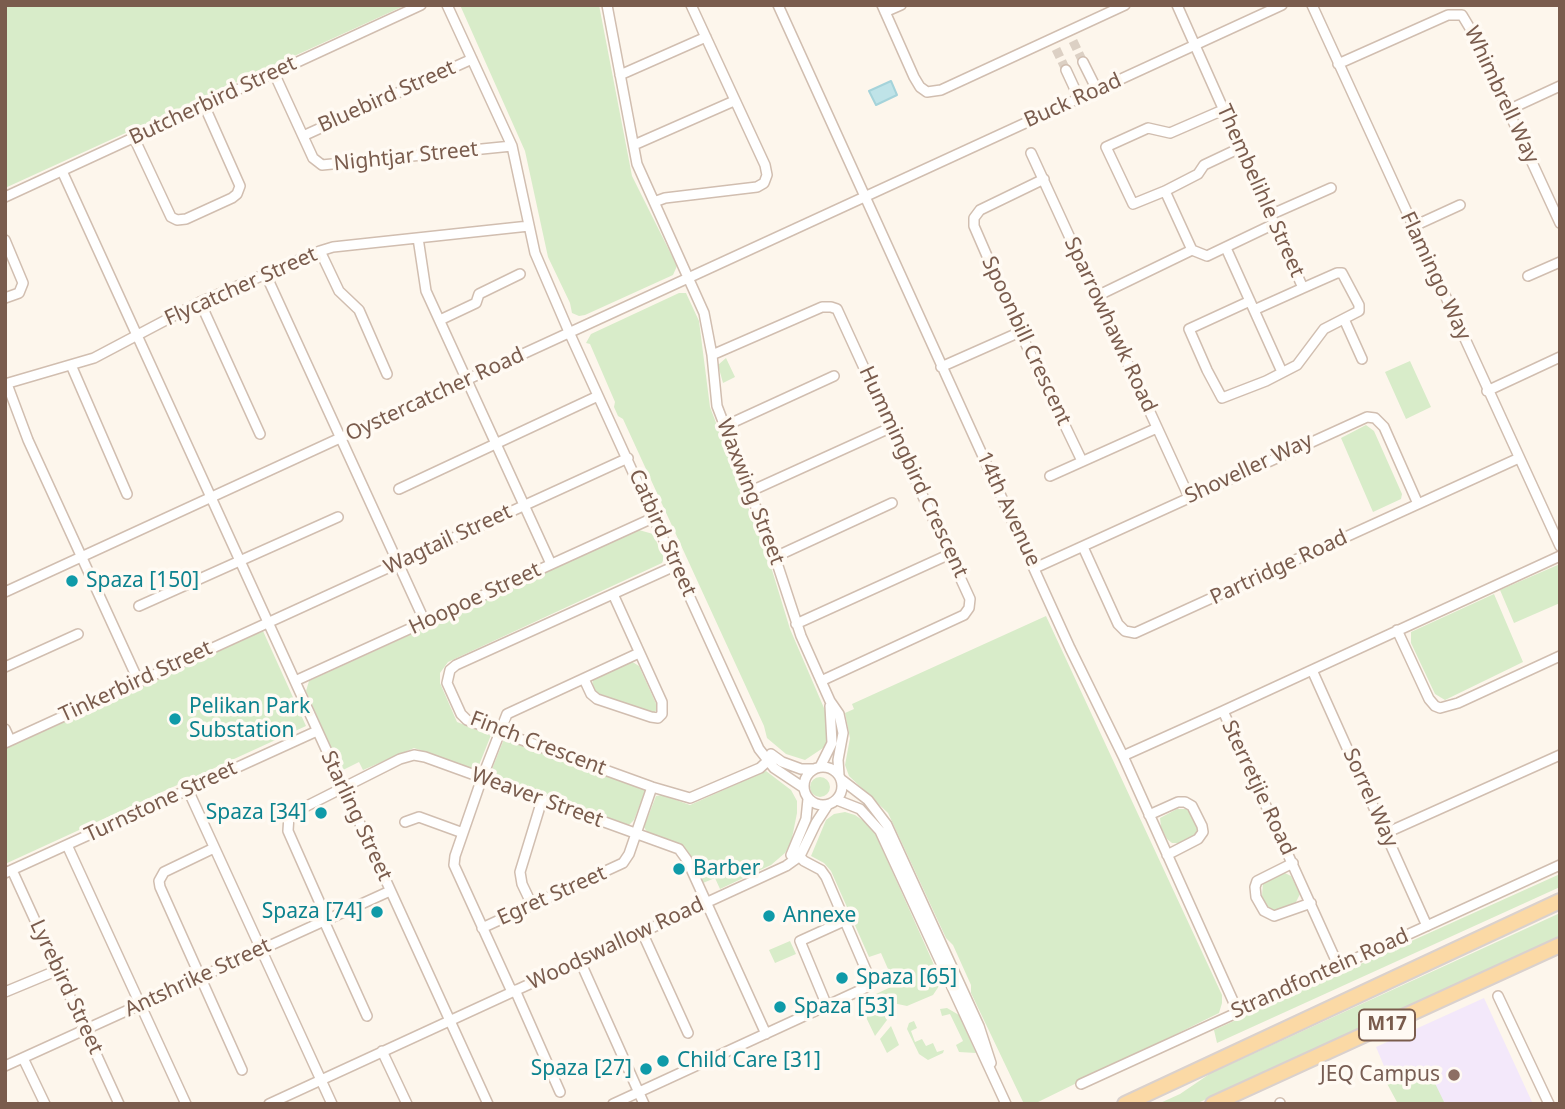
<!DOCTYPE html>
<style>
body{margin:0}
#map{position:relative;width:1565px;height:1109px;overflow:hidden;background:#fdf6ec;font-family:"Noto Sans",sans-serif}
canvas{display:block}
.frame{position:absolute;inset:0;border:7px solid #7a5c4d;pointer-events:none}
</style>
<div id="map">
<canvas width="1565" height="1109"></canvas>
<div class="frame"></div>
</div>
<script>
const context = document.querySelector('canvas').getContext('2d');
context.lineJoin = 'round';
function fillPath(path, color) { context.fillStyle = color; context.fill(path, 'evenodd'); }
const shape = rows => new Path2D(rows.map(r => 'M' + r).join(''));
function stroke(path, color, width, dash) { context.strokeStyle = color; context.lineWidth = width; context.lineCap = dash ? 'butt' : 'round'; context.setLineDash(dash || []); context.stroke(path); }
function drawText(font, color, halo, rows, align = 'center') {
  context.font = font + ' "Noto Sans",sans-serif'; context.lineWidth = 7; context.setLineDash([]); context.textBaseline = 'middle'; context.strokeStyle = halo; context.fillStyle = color; for (const [text, x, y, turn = 0] of rows) {
    context.save(); context.translate(x, y); context.rotate((+turn || 0) * Math.PI / 180); context.textAlign = isNaN(turn) ? turn : align; if (halo) context.strokeText(text, 0, 0); context.fillText(text, 0, 0); context.restore();
  }
}
fillPath(shape([
 [1484,998,1533,1104,1400,1104,1376,1047]
]), '#f3e8fa');
fillPath(shape([
 [5,5,406,5,5,188],
 [460,5,599,5,632,176,677,266,673,275,585,315,579,316,572,313,570,303,548,257,525,151],
 [679,293,686,293,699,321,710,407,772,570,790,629,827,715,826,746,805,760,786,754,767,738,764,726,623,419,618,416,614,407,615,402,590,344,586,343,591,334],
 [726,358,735,377,723,383,718,365],
 [1410,361,1431,407,1406,419,1385,372],
 [1366,425,1374,431,1402,494,1401,499,1373,512,1341,438],
 [639,530,653,534,664,558,662,563,448,662,440,673,440,683,457,722,491,735,477,770,414,748,363,770,359,762,341,771,306,691,309,681],
 [1560,564,1560,603,1514,623,1500,590],
 [1494,594,1523,662,1445,700,1435,694,1411,643,1411,632],
 [1046,616,1222,995,1222,1003,1219,1013,1034,1104,1024,1104,971,993,971,985,953,945,946,938,888,813,849,776,845,765,850,738,845,713,854,709,852,704],
 [263,631,306,726,5,864,5,749],
 [631,661,639,666,658,708,654,713,597,693,592,687,593,679],
 [504,739,646,789,634,820,629,825,490,774],
 [766,771,791,790,797,801,797,813,791,843,785,853,771,865,720,889,715,878,703,883,686,849,679,844,647,832,644,827,656,796,662,795,690,805],
 '810 787a10 10 0 1 1 20 0a10 10 0 1 1-20 0Z',
 [1177,809,1186,809,1190,812,1198,830,1193,837,1179,843,1172,843,1167,839,1161,827,1160,818],
 [845,812,855,815,865,822,876,835,939,976,939,986,933,995,907,1006,893,1003,876,994,895,985,881,953,869,957,831,871,824,863,811,856,826,820,834,814],
 [1283,872,1291,876,1300,894,1296,902,1277,912,1269,910,1262,896,1263,882],
 [1560,874,1560,887,1217,1043,1214,1030],
 [1560,913,1560,937,1200,1102,1158,1104,1180,1094,1211,1073],
 [790,941,796,954,775,963,769,950],
 [947,1008,959,1015,976,1053,959,1052,956,1045,963,1041,950,1014,942,1016,940,1009],
 [868,1011,884,1015,887,1020,875,1036,864,1013],
 [914,1021,917,1028,911,1031,915,1042,922,1039,926,1046,933,1043,937,1052,944,1050,943,1053,928,1060,919,1054,907,1029,909,1023],
 [891,1026,899,1045,887,1053,880,1039],
 [1400,1070,1406,1081,1417,1075,1420,1080,1431,1075,1445,1104,1398,1104,1384,1078]
]), '#d8ecc9');
const water = shape([
 [891,81,897,95,876,105,869,91,891,81]
]);
fillPath(water, '#bfe3e8');
stroke(water, '#a5d3da', 2);
stroke(shape([
 [1073,41,1083,62],
 [1056,49,1066,70]
]), '#dcd0c4', 9, [9, 4.5]);
const minor = shape([
 [447,5,512,146,535,253,569,332,759,749,774,768,804,788],
 [607,5,637,164,704,313,712,355,717,406,775,557,801,636,830,701,839,714,843,733,838,760,839,775],
 [778,5,1070,648,1123,756,1238,1012],
 [882,5,914,77,920,87,927,92,941,90,1125,5],
 [1177,5,1303,288,1254,310],
 [1312,5,1560,546],
 [885,12,901,5],
 [1083,62,1097,90],
 [1338,64,1448,15,1462,15,1471,30,1560,223],
 [1066,70,1079,98],
 [274,73,313,158,322,165,512,146],
 [620,75,706,37],
 [1223,110,1170,133,1148,128,1106,147,1133,204,1165,191,1198,174,1204,165,1240,148],
 [1508,110,1560,86],
 [303,136,472,59],
 [134,138,171,217,177,220,186,219,232,198,237,194,240,186,204,105],
 [634,145,734,101],
 [1031,153,1189,497],
 [62,171,488,1104],
 [1044,179,980,210,974,218,974,226,1020,332,1082,461],
 [1165,191,1192,250,1207,256,1274,224],
 [5,197,421,5],
 [654,202,665,198,757,187,764,183,767,175,765,165,691,5],
 [1270,215,1331,188],
 [1412,227,1460,205],
 [418,238,426,291,551,564],
 [5,240,23,283,19,293,5,298],
 [1226,248,1282,372],
 [320,251,339,291,359,310,387,374],
 [266,275,425,622],
 [1528,276,1560,262],
 [1097,296,1192,250],
 [1250,301,1189,329,1207,370,1222,398,1266,381,1297,365,1324,329,1359,311,1359,305,1342,273,1337,273,1303,288],
 [200,302,260,434],
 [1344,319,1362,359],
 [440,320,476,303,479,294,520,274],
 [712,355,822,307,831,307,837,309,970,599,969,608,964,615,821,681],
 [71,365,127,494],
 [941,367,1020,332],
 [5,384,94,358,200,302,320,251,333,247,529,226],
 [7,384,28,440,138,680],
 [1487,391,1560,357],
 [725,426,834,376],
 [1050,476,1157,428],
 [399,489,598,396],
 [751,491,892,427],
 [1083,547,1118,624,1125,631,1135,633,1519,458],
 [775,557,892,503],
 [677,565,456,665,450,670,447,683,461,714,467,720,652,787,690,798,760,768,773,756],
 [1035,568,1367,417,1375,418,1384,427,1418,504],
 [5,592,1282,5],
 [139,606,338,517],
 [796,624,950,554],
 [1397,630,1429,699,1435,706,1440,708,1458,703,1560,656],
 [5,667,78,634],
 [584,679,591,694,597,699,651,717,658,718,662,714,662,702,613,594],
 [295,681,655,517],
 [1223,711,1312,670],
 [5,729,10,740],
 [5,743,628,458],
 [771,754,782,762,801,769,814,769],
 [1123,756,1223,711,1338,965],
 '804 786a19 19 0 1 1 38 0a19 19 0 1 1-38 0Z',
 [820,767,832,743,830,706],
 [842,780,868,800,887,825,979,1026,991,1063],
 [188,790,332,1104],
 [837,800,860,809,880,831,1006,1104],
 [1149,815,1178,802,1185,802,1192,806,1202,826,1203,832,1198,839,1167,855],
 [405,822,419,817,463,833],
 [1386,833,1560,755],
 [67,845,186,1104],
 [214,848,164,872,159,881,160,887,242,1070],
 [791,855,806,819,808,799],
 [1293,863,1257,881,1255,887,1256,897,1264,911,1274,916,1311,903],
 [12,870,119,1104],
 [5,873,317,731],
 [532,905,522,884,520,872,542,800],
 [327,919,288,831,289,815,400,759,414,755,425,757,679,849,687,860,766,1034],
 [324,921,367,1016],
 [1427,926,1312,670,1560,556],
 [482,928,623,863,629,854,652,787],
 [642,932,688,1033],
 [580,961,644,1104],
 [515,990,560,1092],
 [5,992,58,970],
 [512,992,454,865,455,856,482,778,507,714,639,653],
 [1498,996,1549,1104],
 [827,1006,800,941,844,921],
 [382,1051,407,1104],
 [23,1058,45,1104],
 [5,1066,390,891],
 [1081,1084,1560,865],
 [1280,1103,1280,1104],
 [269,1104,786,866,800,856,816,823,827,806],
 [613,1104,865,988,868,977,866,970,826,877,821,870,804,861,794,851]
]);
const primary = shape([
 [1125,1104,1560,901],
 [1213,1104,1560,945]
]);
stroke(minor, '#d1beb0', 12);
stroke(primary, '#dad1cd', 18);
stroke(minor, '#fff', 9);
stroke(primary, '#fbd9a5', 14);
for (const [x, y, r, color] of [
 [72,581,7,"#0f9aa8"],
 [175,719,7,"#0f9aa8"],
 [321,813,7,"#0f9aa8"],
 [679,869,7,"#0f9aa8"],
 [377,912,7,"#0f9aa8"],
 [769,916,7,"#0f9aa8"],
 [842,978,7,"#0f9aa8"],
 [780,1007,7,"#0f9aa8"],
 [663,1061,7,"#0f9aa8"],
 [646,1069,7,"#0f9aa8"],
 [1454,1075,7,"#8d6e63"]
]) { const dot = new Path2D(); dot.arc(x, y, r, 0, 2 * Math.PI); context.fillStyle = color; context.fill(dot); stroke(dot, '#fffaf3', 2.5); }
for (const [x, y, w] of [
 [1387,1025,56]
]) { const box = new Path2D(); box.roundRect(x - w / 2, y - 15.5, w, 31, 5); context.fillStyle = '#fffaf3'; context.fill(box); stroke(box, '#7a5c4d', 2); }
drawText('bold 19px', '#7a5c4d', null, [
 ["M17",1387,1025]
]);
drawText('21px', '#7a5c4d', '#fffaf3', [
 ["Whimbrell Way",1501,95,65],
 ["Bluebird Street",387,97,-24],
 ["Butcherbird Street",213,101,-25],
 ["Buck Road",1073,101,-24],
 ["Nightjar Street",406,157,-6],
 ["Thembelihle Street",1260,191,66],
 ["Flamingo Way",1435,276,65],
 ["Flycatcher Street",241,287,-24],
 ["Sparrowhawk Road",1110,325,65],
 ["Spoonbill Crescent",1026,341,65],
 ["Oystercatcher Road",435,395,-25],
 ["Shoveller Way",1249,469,-25],
 ["Hummingbird Crescent",913,472,65],
 ["Waxwing Street",750,492,69],
 ["14th Avenue",1008,509,65],
 ["Catbird Street",662,533,66],
 ["Wagtail Street",448,540,-25],
 ["Partridge Road",1279,568,-25],
 ["Hoopoe Street",475,599,-25],
 ["Tinkerbird Street",136,682,-25],
 ["Finch Crescent",538,744,21],
 ["Sterretjie Road",1258,788,65],
 ["Weaver Street",537,798,20],
 ["Sorrel Way",1370,798,66],
 ["Turnstone Street",161,802,-25],
 ["Starling Street",356,816,65],
 ["Egret Street",552,896,-24],
 ["Woodswallow Road",616,944,-25],
 ["Strandfontein Road",1320,974,-24],
 ["Antshrike Street",198,978,-25],
 ["Lyrebird Street",66,987,65]
]);
drawText('21px', '#0d838f', '#fffaf3', [
 ["Spaza [150]",86,581],
 ["Pelikan Park",189,707],
 ["Substation",189,731],
 ["Spaza [34]",307,813,"right"],
 ["Barber",693,869],
 ["Spaza [74]",363,912,"right"],
 ["Annexe",783,916],
 ["Spaza [65]",856,978],
 ["Spaza [53]",794,1007],
 ["Child Care [31]",677,1061],
 ["Spaza [27]",632,1069,"right"]
], 'left');
drawText('21px', '#785e54', '#fffaf3', [
 ["JEQ Campus",1440,1075]
], 'right');
</script>
